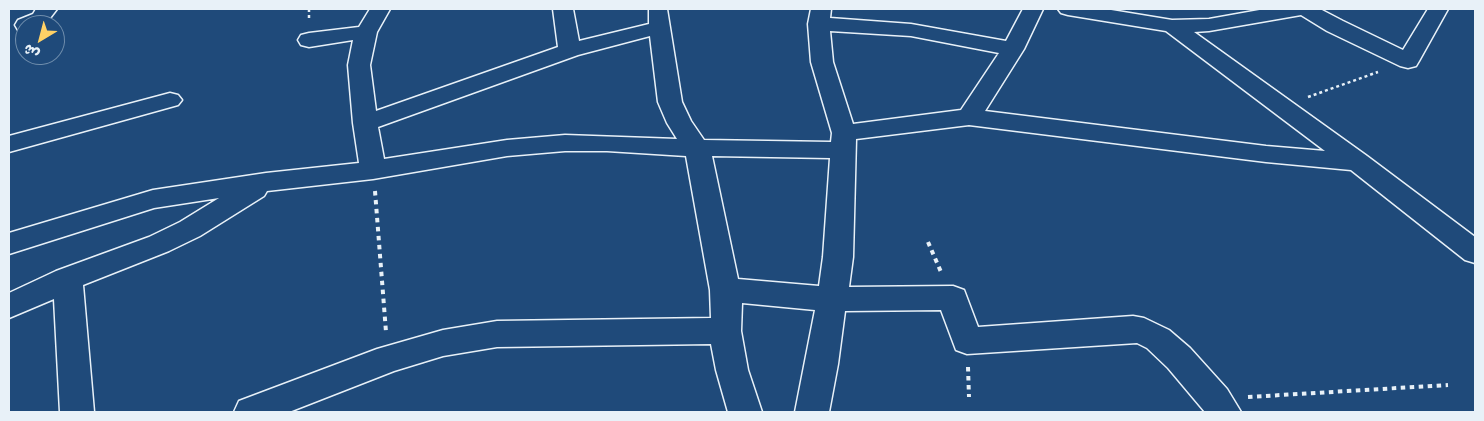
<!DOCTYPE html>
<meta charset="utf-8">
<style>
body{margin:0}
#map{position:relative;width:1484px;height:421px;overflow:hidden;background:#1f4a7a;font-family:"Comic Neue","Playpen Sans Arabic",sans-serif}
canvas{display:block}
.frame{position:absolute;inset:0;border:10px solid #e8f1f8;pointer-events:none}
.north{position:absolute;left:15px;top:15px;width:50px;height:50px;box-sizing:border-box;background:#1f4a7a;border:1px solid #6f8dac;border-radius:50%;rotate:217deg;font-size:14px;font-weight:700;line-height:20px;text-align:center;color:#e8f1f8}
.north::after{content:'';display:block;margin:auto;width:18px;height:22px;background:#ffd166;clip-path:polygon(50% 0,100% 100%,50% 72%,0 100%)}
</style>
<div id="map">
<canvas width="1484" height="421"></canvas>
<div class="frame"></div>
<div class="north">ش</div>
</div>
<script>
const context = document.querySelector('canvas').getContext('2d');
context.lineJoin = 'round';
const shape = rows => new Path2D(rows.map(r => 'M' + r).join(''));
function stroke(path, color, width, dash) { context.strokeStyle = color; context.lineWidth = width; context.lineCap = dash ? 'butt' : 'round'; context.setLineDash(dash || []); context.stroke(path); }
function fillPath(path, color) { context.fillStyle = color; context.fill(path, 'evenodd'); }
const minor = shape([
 [36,9,57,9,47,22,42,25,25,25,25,31,18,30,15,25,18,20,33,14,36,9],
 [370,9,390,9,377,32,370,65,376,111,558,47,553,9,573,9,579,41,649,24,649,9,667,9,682,102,691,121,704,140,831,142,832,133,811,62,808,24,811,9,831,9,830,18,911,24,1006,41,1023,9,1043,9,1024,49,985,111,1266,146,1325,151,1166,31,1068,15,1061,13,1058,9,1105,9,1172,20,1209,19,1265,9,1320,9,1343,21,1403,50,1428,9,1448,9,1419,61,1416,66,1408,68,1400,66,1327,31,1301,15,1209,31,1194,32,1367,156,1475,237,1475,263,1465,260,1351,170,1266,162,969,125,856,139,853,257,849,287,953,286,964,290,978,327,1133,316,1144,318,1169,330,1190,348,1227,389,1241,412,1205,412,1168,368,1147,348,1137,343,967,354,956,350,941,310,845,311,838,364,829,412,795,412,815,310,742,303,741,331,748,370,762,412,728,412,716,370,711,344,497,347,443,356,394,371,289,412,234,412,239,401,377,349,443,330,497,321,711,318,710,290,686,156,607,151,565,151,507,156,373,179,267,191,264,196,200,236,169,251,83,285,94,412,60,412,54,299,9,318,9,293,56,271,149,237,180,222,219,198,154,208,9,254,9,233,153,190,266,173,359,163,353,123,348,65,353,40,309,47,301,45,298,40,301,35,309,33,359,27,370,9],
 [830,31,911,36,999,53,961,110,853,124,833,62,830,31],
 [650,36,658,102,667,123,677,139,565,135,507,140,384,159,378,127,578,55,650,36],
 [712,156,830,158,823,257,819,286,738,279,712,156],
 [170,93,178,95,182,100,178,105,9,152,9,136,170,93]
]);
stroke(minor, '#e8f1f8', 3);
stroke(shape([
 [309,9,309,21],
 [1308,97,1378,72]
]), '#e8f1f8', 2.5, [3, 3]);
stroke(shape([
 [375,191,386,332],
 [928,242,941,272],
 [968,367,969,397],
 [1248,397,1448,385]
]), '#e8f1f8', 4, [4.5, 4.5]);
fillPath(minor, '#1f4a7a');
</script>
